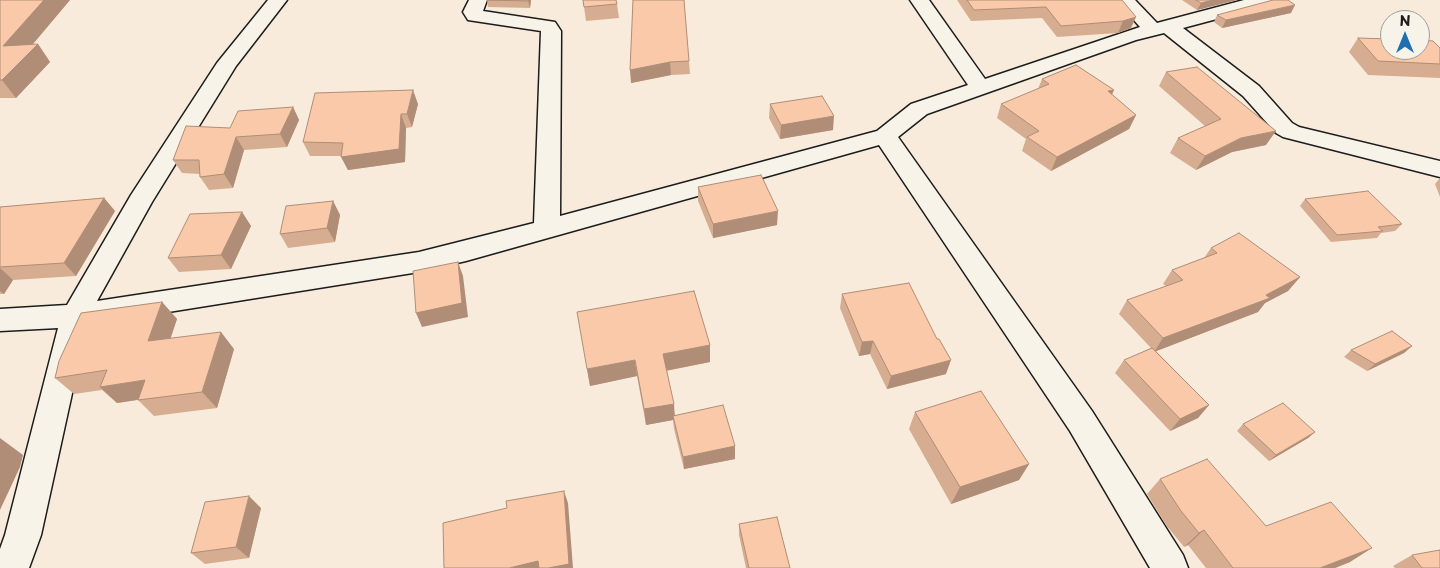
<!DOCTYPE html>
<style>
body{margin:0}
#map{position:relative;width:1440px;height:568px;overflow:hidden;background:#f8ebdb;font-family:"Playpen Sans",sans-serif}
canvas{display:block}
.north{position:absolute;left:1380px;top:10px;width:50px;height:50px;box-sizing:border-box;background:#f7f3e8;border:1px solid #9f9d96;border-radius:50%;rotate:0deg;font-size:14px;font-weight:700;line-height:20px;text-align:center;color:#1c1c1c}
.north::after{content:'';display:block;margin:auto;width:18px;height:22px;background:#1f6fb2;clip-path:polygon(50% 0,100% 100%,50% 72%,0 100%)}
</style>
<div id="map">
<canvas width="1440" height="568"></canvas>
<div class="north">N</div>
</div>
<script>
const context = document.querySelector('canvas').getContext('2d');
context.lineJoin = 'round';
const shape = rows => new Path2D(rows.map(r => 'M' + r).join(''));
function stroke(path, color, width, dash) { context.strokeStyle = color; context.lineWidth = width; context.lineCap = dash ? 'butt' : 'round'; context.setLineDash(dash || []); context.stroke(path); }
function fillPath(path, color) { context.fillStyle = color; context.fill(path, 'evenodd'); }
const minor = shape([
 [268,0,287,0,236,66,152,202,97,301,419,252,534,223,541,31,468,20,463,12,469,0,487,0,483,11,555,22,561,31,560,216,877,131,911,104,968,85,910,0,929,0,985,79,1140,27,1116,0,1135,0,1157,23,1244,0,1275,0,1273,4,1183,28,1259,86,1292,123,1299,127,1440,161,1440,177,1283,137,1276,133,1243,96,1164,33,1136,40,927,114,898,137,1092,411,1183,555,1188,568,1150,568,1070,431,879,145,466,261,419,272,87,325,41,535,29,568,0,568,0,549,5,535,58,328,0,331,0,309,67,305,131,195,217,63,268,0]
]);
stroke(minor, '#1c1c1c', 3);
fillPath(minor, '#f7f3e8');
fillPath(shape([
 [0,0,70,0,32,45,38,44,50,62,16,98,0,98],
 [487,0,531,0,530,8,488,7],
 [583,0,617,4,619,18,586,21],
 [633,0,689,61,690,74,671,75,631,83],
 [957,0,1122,0,1131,28,1118,33,1057,37,1042,18,971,21],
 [1182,0,1237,0,1197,10],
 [1291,13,1222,28,1214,22,1217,15],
 [1358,38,1440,48,1440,78,1368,75,1349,52],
 [1166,72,1266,145,1232,152,1196,170,1170,153,1178,138,1205,126,1159,86],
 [1042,79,1112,95,1136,115,1129,129,1051,171,1022,151,1026,139,997,118,1001,104,1038,89],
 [418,104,412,127,406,128,405,162,348,170,341,156,310,156,303,142],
 [770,104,833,130,780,139,769,118],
 [293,107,299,120,287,147,244,150,233,188,209,190,200,177,200,174,182,173,173,160,230,128],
 [1440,178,1440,197,1435,184],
 [698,187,777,225,713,238,698,201],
 [104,198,115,211,76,276,13,280,4,294,0,294,0,207],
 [1305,199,1402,224,1395,231,1381,233,1377,238,1331,242,1300,206],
 [333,201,340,215,335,242,288,248,280,234],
 [242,212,251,226,231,269,179,272,168,258],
 [1211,248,1300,277,1288,291,1265,303,1258,312,1156,351,1209,405,1198,418,1170,431,1115,373,1124,360,1151,348,1119,314,1127,300,1166,286,1163,284,1172,270,1204,258],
 [842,294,946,374,887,389,870,354,859,356,840,308],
 [162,302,177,319,170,338,234,349,217,408,154,416,138,400,117,403,102,390,74,394,55,378],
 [1412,346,1404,353,1367,371,1344,357,1351,350],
 [710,362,666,371,675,416,735,446,735,459,684,469,674,429,673,420,646,425,637,376,590,386,587,369],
 [915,412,1029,464,1019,480,951,504,909,429],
 [1243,424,1315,432,1308,438,1269,461,1237,431],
 [1160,479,1266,526,1350,562,1335,568,1206,568,1188,545,1184,547,1166,525,1147,494],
 [261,508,249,558,205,564,191,553],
 [739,524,790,568,746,568,739,535],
 [1412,555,1440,568,1395,568,1393,566]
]), '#d7ad91');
fillPath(shape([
 [44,0,70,0,17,63,3,46],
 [528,0,531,0,530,8,528,1],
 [1213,0,1237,0,1197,10,1201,3],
 [1295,5,1291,13,1222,28,1226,20],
 [1136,17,1131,28,1118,33,1123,21],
 [38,44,50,62,16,98,2,80],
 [670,62,671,75,631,83,630,70],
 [413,90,418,104,412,127,407,114],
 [1114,90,1108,104,1108,91],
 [293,107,299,120,287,147,280,134],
 [401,114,406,128,405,162,348,170,341,157],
 [1136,115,1129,129,1051,171,1057,157],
 [834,116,833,130,780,139,781,125],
 [1276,131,1266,145,1232,152,1196,170,1205,156,1241,138],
 [236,137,244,150,233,188,224,174],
 [104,198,115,211,76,276,64,263],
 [333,201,340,215,335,242,327,228],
 [778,211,777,225,713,238,713,224],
 [242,212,251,226,231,269,221,255],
 [458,262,463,276,468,317,422,327,416,313],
 [0,268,13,280,4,294,0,291],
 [1300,277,1288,291,1265,303,1258,312,1154,352,1163,338,1266,295],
 [162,302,177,319,164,358,148,341],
 [221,332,234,349,217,408,202,392],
 [873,341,870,354,859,356,862,342],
 [710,345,710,362,664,371,663,354],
 [1412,346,1404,353,1367,371,1375,364],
 [635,360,637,376,590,386,587,369],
 [951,360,946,374,887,389,891,376],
 [145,380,161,396,117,403,100,387],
 [674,404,675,420,673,416,673,420,646,425,644,409],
 [1209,405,1198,418,1170,431,1180,419],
 [1315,432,1308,438,1269,461,1276,455],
 [0,438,23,455,20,467,0,510],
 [735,446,735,459,684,469,683,457],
 [1029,464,1019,480,951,504,960,487],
 [564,491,568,503,573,568,548,568],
 [249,496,261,508,249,558,236,547],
 [1204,530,1188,545,1184,547,1199,533],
 [1372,548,1350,562,1335,568,1320,568],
 [538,561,542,568,509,568]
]), '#af8d76');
const building = shape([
 [0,0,44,0,3,46,38,44,2,80,0,80,0,0],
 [487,0,528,0,528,1,487,0],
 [583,0,616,0,617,4,584,7,583,0],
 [633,0,684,0,689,61,670,62,630,70,633,0],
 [967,0,1122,0,1136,17,1123,21,1061,26,1046,7,974,10,967,0],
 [1196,0,1213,0,1201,3,1196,0],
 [1273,0,1288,0,1295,5,1226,20,1217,15,1273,0],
 [1358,38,1390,39,1390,50,1420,50,1420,40,1433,41,1440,48,1440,64,1378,61,1358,38],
 [1076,65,1114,90,1108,91,1136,115,1057,157,1027,137,1039,131,1001,104,1049,84,1042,79,1076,65],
 [1197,67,1276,131,1241,138,1205,156,1178,138,1221,119,1166,72,1197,67],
 [413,90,407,114,401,114,399,149,341,157,343,143,303,142,315,93,413,90],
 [822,96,834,116,781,125,770,104,822,96],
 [293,107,280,134,236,137,224,174,200,177,199,160,173,160,186,126,230,128,238,111,293,107],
 [761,175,778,211,713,224,698,187,761,175],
 [1368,191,1402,224,1378,227,1383,231,1337,235,1305,199,1368,191],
 [104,198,64,263,0,267,0,207,104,198],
 [333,201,327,228,280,234,286,206,333,201],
 [242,212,221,255,168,258,190,214,242,212],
 [1239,233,1300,277,1266,295,1270,298,1163,338,1127,300,1183,280,1172,270,1217,253,1211,248,1239,233],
 [458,262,462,303,416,313,413,271,458,262],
 [909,283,937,339,939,339,951,360,891,376,873,341,862,342,842,294,909,283],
 [694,291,710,345,663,354,674,404,644,409,635,360,587,369,577,312,694,291],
 [162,302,148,341,221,332,202,392,138,400,145,380,100,387,107,370,55,378,59,361,81,313,162,302],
 [1392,331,1412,346,1375,364,1351,350,1392,331],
 [1152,348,1209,405,1180,419,1124,360,1152,348],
 [981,391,1029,464,960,487,915,412,981,391],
 [1283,403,1315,432,1276,455,1243,424,1283,403],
 [723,405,735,446,683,457,673,416,723,405],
 [1207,459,1266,526,1331,502,1372,548,1320,568,1233,568,1204,530,1199,533,1181,511,1160,479,1207,459],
 [564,491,569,564,548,568,539,568,538,561,509,568,444,568,443,523,507,508,506,501,564,491],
 [249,496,236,547,191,553,205,502,249,496],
 [777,517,790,568,749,568,739,524,777,517],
 [1440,550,1440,568,1422,568,1412,555,1440,550]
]);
fillPath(building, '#fac9a9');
stroke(building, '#af8d76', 1);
</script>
